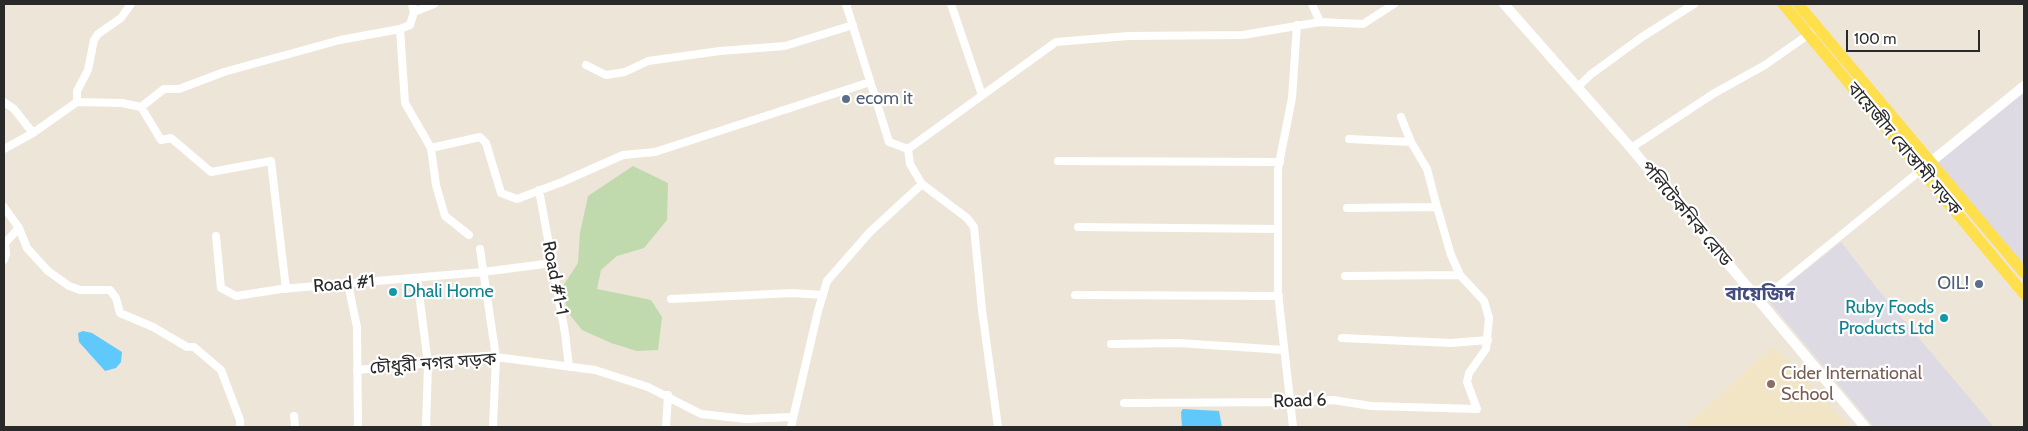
<!DOCTYPE html>
<meta charset="utf-8">
<style>
body{margin:0}
#map{position:relative;width:2028px;height:431px;overflow:hidden;background:#ede5d8;font-family:Cabin,sans-serif}
canvas{display:block}
.frame{position:absolute;inset:0;border:5px solid #292929;pointer-events:none}
.scale{position:absolute;left:1846px;top:30px;width:134px;height:22px;box-sizing:border-box;border:2px solid #292929;border-top:0;padding-left:6px;font-size:15px;line-height:18px;white-space:nowrap;color:#292929;-webkit-text-stroke:4px #fff;paint-order:stroke}
</style>
<div id="map">
<canvas width="2028" height="431"></canvas>
<div class="frame"></div>
<div class="scale">100 m</div>
</div>
<script>
const context = document.querySelector('canvas').getContext('2d');
context.lineJoin = 'round';
function fillPath(path, color) { context.fillStyle = color; context.fill(path, 'evenodd'); }
const shape = rows => new Path2D(rows.map(r => 'M' + r).join(''));
function stroke(path, color, width, dash) { context.strokeStyle = color; context.lineWidth = width; context.lineCap = dash ? 'butt' : 'round'; context.setLineDash(dash || []); context.stroke(path); }
function drawText(font, color, halo, rows, align = 'center') {
  context.font = font + ' Cabin,"Noto Sans Bengali",sans-serif'; context.lineWidth = 4.5; context.setLineDash([]); context.textBaseline = 'middle'; context.strokeStyle = halo; context.fillStyle = color; for (const [text, x, y, turn = 0] of rows) {
    context.save(); context.translate(x, y); context.rotate((+turn || 0) * Math.PI / 180); context.textAlign = isNaN(turn) ? turn : align; if (halo) context.strokeText(text, 0, 0); context.fillText(text, 0, 0); context.restore();
  }
}
fillPath(shape([
 [2024,90,2024,271,1935,159],
 [1841,242,1880,292,1994,427,1874,427,1768,300]
]), '#dddae4');
fillPath(shape([
 [1774,346,1850,427,1684,427]
]), '#f1e5c5');
fillPath(shape([
 [633,166,668,183,667,220,644,248,617,256,601,270,597,289,651,300,662,317,658,350,637,351,611,343,582,330,567,311,563,286,578,263,580,233,588,196]
]), '#c0d9ad');
fillPath(shape([
 [83,331,92,333,122,352,121,362,116,368,105,371,79,342,78,333],
 [1183,409,1219,411,1222,427,1182,427,1181,412]
]), '#5fc9fb');
stroke(shape([
 [846,4,889,142,908,149],
 [951,4,982,95],
 [1312,4,1320,22],
 [414,12,434,4],
 [400,29,405,103,431,148,436,185,445,216,469,235],
 [586,65,606,75,625,72,648,61,720,51,785,46,853,25],
 [1577,88,1590,75,1642,37,1694,4],
 [4,102,14,109,33,133,77,102,122,103,141,107,164,89,179,89,224,72,340,40,400,29,410,25,414,12,412,4],
 [77,102,77,91,88,70,94,40,98,34,121,18,131,4],
 [141,107,161,140,171,138,211,172,271,161,286,289],
 [1401,117,1411,142,1427,169,1437,207],
 [1349,139,1411,142],
 [431,148,480,137,486,143,501,193,517,199,562,182,623,155,655,152,870,82],
 [1631,148,1713,94,1765,65,1812,32],
 [4,149,33,133],
 [1058,161,1280,162],
 [539,190,565,333,569,367],
 [4,207,19,228,5,243,6,254,4,260],
 [1078,227,1278,229],
 [19,228,27,248,48,271,69,286,80,290,110,290,116,298,120,313,153,327,187,347,194,347,221,370,240,420,240,427],
 [216,236,221,288,236,296,281,289,483,272,552,263],
 [480,249,496,357,493,427],
 [1345,276,1460,275],
 [417,278,428,364,426,427],
 [348,284,357,327,358,427],
 [1075,295,1279,296],
 [671,299,792,293,823,295],
 [1759,302,1921,170],
 [1342,338,1451,343,1488,340],
 [1111,344,1179,343,1284,350],
 [357,370,496,357,595,370,648,387,701,414,746,419,791,417],
 [1124,403,1290,402,1333,400,1371,406,1477,409,1467,382,1469,373,1486,349,1489,318,1484,301,1460,275,1451,255,1437,207,1347,208],
 [294,416,295,427],
 [666,427,668,395],
 [791,427,818,311,827,281,870,232,922,184],
 [998,427,982,310,974,227,967,218,922,184,910,164,908,149,1056,42,1128,36,1243,35,1320,22,1363,24,1394,4],
 [1293,427,1278,293,1278,169,1292,98,1297,25]
]), '#fff', 8);
stroke(shape([
 [1504,4,1631,148,1865,427],
 [1921,170,2024,86]
]), '#fff', 10);
stroke(shape([
 [1783,4,2024,294],
 [1798,4,2024,273]
]), '#ffdf4b', 11);
for (const [x, y, r, color] of [
 [846,99,5,"#5c6f8a"],
 [1979,284,5,"#5c6f8a"],
 [393,292,5,"#0f9aa8"],
 [1944,318,5,"#0f9aa8"],
 [1771,384,5,"#8d6e63"]
]) { const dot = new Path2D(); dot.arc(x, y, r, 0, 2 * Math.PI); context.fillStyle = color; context.fill(dot); stroke(dot, '#fff', 2); }
drawText('18px', '#4e5e75', '#fff', [
 ["ecom it",856,99],
 ["OIL!",1969,284,"right"]
], 'left');
drawText('18px', '#292929', '#fff', [
 ["বায়েজীদ বোস্তামী সড়ক",1904,149,50],
 ["পলিটেকনিক রোড",1686,214,50],
 ["Road #1-1",555,278,79],
 ["Road #1",344,284,-5],
 ["চৌধুরী নগর সড়ক",433,364,-4],
 ["Road 6",1300,401,-2]
]);
drawText('18px', '#0d838f', '#fff', [
 ["Dhali Home",403,292],
 ["Ruby Foods",1934,308,"right"],
 ["Products Ltd",1934,329,"right"]
], 'left');
drawText('18px', '#785e54', '#fff', [
 ["Cider International",1781,374],
 ["School",1781,395]
], 'left');
drawText('bold 19px', '#444c7e', '#fff', [
 ["বায়েজিদ",1760,294]
]);
</script>
